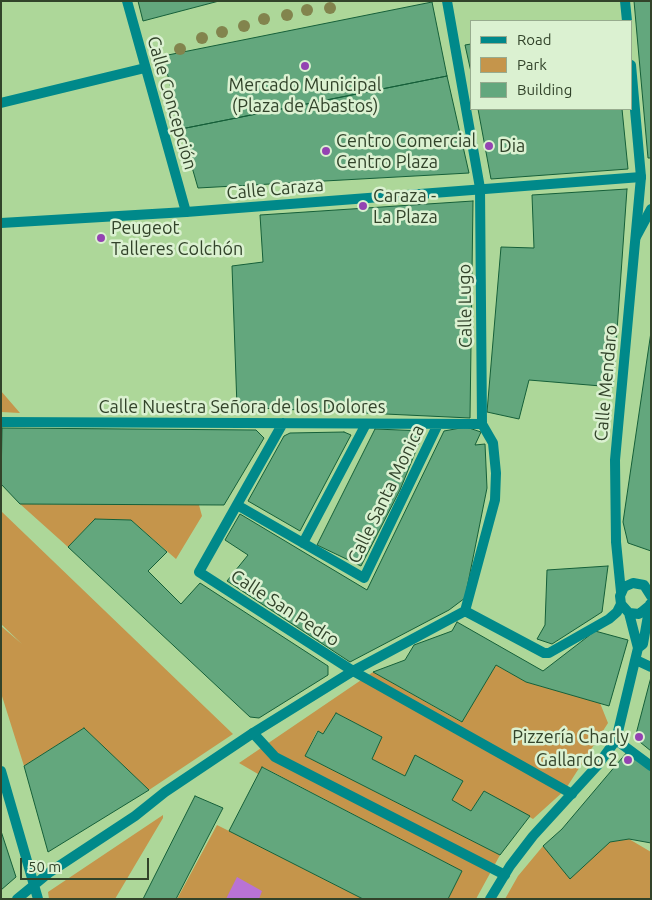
<!DOCTYPE html>
<meta charset="utf-8">
<style>
body{margin:0}
#map{position:relative;width:652px;height:900px;overflow:hidden;background:#add799;font-family:Ubuntu,sans-serif}
canvas{display:block}
.frame{position:absolute;inset:0;border:2px solid #32432a;pointer-events:none}
.legend{position:absolute;left:470px;top:20px;width:162px;height:90px;box-sizing:border-box;background:#dbf1d1;border:1px solid #97ab8e;margin:0;padding:6px 9px;list-style:none;font-size:15px;color:#32432a}
.legend li{display:flex;align-items:center;gap:10px;height:25px}
.legend b{width:25px;border:1px solid #97ab8e}
.scale{position:absolute;left:20px;top:858px;width:129px;height:22px;box-sizing:border-box;border:2px solid #32432a;border-top:0;padding-left:6px;font-size:15px;line-height:18px;white-space:nowrap;color:#32432a;-webkit-text-stroke:4px #dbf1d1;paint-order:stroke}
</style>
<div id="map">
<canvas width="652" height="900"></canvas>
<div class="frame"></div>
<ul class="legend">
<li><b style="height:6px;background:#00898a"></b>Road</li>
<li><b style="height:14px;background:#c5954b"></b>Park</li>
<li><b style="height:14px;background:#63a77d"></b>Building</li>
</ul>
<div class="scale">50 m</div>
</div>
<script>
const context = document.querySelector('canvas').getContext('2d');
context.lineJoin = 'round';
function fillPath(path, color) { context.fillStyle = color; context.fill(path, 'evenodd'); }
const shape = rows => new Path2D(rows.map(r => 'M' + r).join(''));
function stroke(path, color, width, dash) { context.strokeStyle = color; context.lineWidth = width; context.lineCap = dash ? 'butt' : 'round'; context.setLineDash(dash || []); context.stroke(path); }
function drawText(font, color, halo, rows, align = 'center') {
  context.font = font + ' Ubuntu,sans-serif'; context.lineWidth = 5; context.setLineDash([]); context.textBaseline = 'middle'; context.strokeStyle = halo; context.fillStyle = color; for (const [text, x, y, turn = 0] of rows) {
    context.save(); context.translate(x, y); context.rotate((+turn || 0) * Math.PI / 180); context.textAlign = isNaN(turn) ? turn : align; if (halo) context.strokeText(text, 0, 0); context.fillText(text, 0, 0); context.restore();
  }
}
fillPath(shape([
 [1,391,20,413,1,412],
 [20,504,199,505,202,516,176,559,131,520,95,519,68,547],
 [1,511,233,734,149,790,84,728,24,766,1,693,1,626,22,644,1,624],
 [496,665,526,682,600,703,608,723,565,790,533,819,484,791,471,811,452,800,463,781,415,756,405,776,372,759,382,737,336,713,323,734,317,731,305,756,500,855,476,899,448,899,462,871,263,767,258,774,239,763,373,672,461,722],
 [163,815,163,818,115,899,49,899,48,892],
 [217,825,229,831,363,899,177,899],
 [629,839,651,852,651,899,505,899,518,876,543,846,570,878,610,842]
]), '#c5954b');
fillPath(shape([
 [237,877,262,891,259,899,226,899]
]), '#b973d5');
const building = shape([
 [138,1,219,1,143,21,138,1],
 [634,1,651,1,651,158,648,158,634,1],
 [432,2,447,76,181,129,163,56,432,2],
 [471,44,471,72,465,45,471,44],
 [447,76,469,173,198,188,181,129,447,76],
 [478,109,622,109,628,169,491,179,478,109],
 [627,189,613,387,529,380,519,419,487,412,501,247,534,248,532,195,627,189],
 [473,201,470,418,237,407,232,266,263,262,260,215,473,201],
 [651,332,651,551,628,543,623,522,651,332],
 [466,427,481,432,475,445,485,444,487,488,465,598,449,610,350,662,227,581,248,555,225,540,240,514,367,590,444,431,466,427],
 [2,428,256,430,264,438,224,505,20,504,1,484,2,428],
 [375,429,424,431,400,490,361,566,317,545,375,429],
 [344,432,351,435,300,531,248,501,284,436,290,433,344,432],
 [95,519,131,520,167,552,148,571,181,604,200,583,328,666,328,675,259,718,250,717,68,547,95,519],
 [608,566,602,612,552,644,537,639,545,625,547,570,608,566],
 [457,622,543,671,595,631,628,640,609,706,526,682,496,665,462,722,373,672,405,660,414,645,452,631,457,622],
 [651,677,651,751,635,738,651,677],
 [336,713,382,737,372,759,405,776,415,755,463,781,452,800,471,811,484,791,530,816,500,855,305,756,318,731,323,734,336,713],
 [84,728,149,790,48,852,24,766,84,728],
 [628,751,651,771,651,843,629,839,610,842,570,879,543,846,562,829,628,751],
 [262,767,462,871,448,899,363,899,229,831,262,767],
 [195,796,223,808,176,899,143,899,195,796],
 [1,831,16,877,1,890,1,831]
]);
fillPath(building, '#63a77d');
stroke(building, '#155f39', 1);
stroke(shape([
 [447,1,480,188],
 [625,1,627,21],
 [631,65,641,177],
 [636,237,651,209],
 [353,671,572,794],
 [253,733,275,757,505,875]
]), '#00898a', 10);
stroke(shape([
 [1,103,145,68],
 [480,188,482,424],
 [1,223,186,212],
 [1,422,482,424],
 [283,423,199,572,353,671],
 [237,505,364,578,438,424],
 [303,543,366,424],
 [621,592,616,542,615,460,641,177],
 [650,605,639,614,629,613,621,604,620,596,624,587,633,583,644,585,651,596],
 [465,611,495,500,496,473,493,443,482,424],
 [465,611,544,653,549,653,609,619,617,612,621,604],
 [629,613,638,648],
 [636,660,651,667],
 [616,740,651,766],
 [1,771,38,899],
 [17,899,50,872,135,816,165,792,253,733,353,671,465,611],
 [490,899,510,866,533,836,597,766,616,740,638,648,643,644,650,604]
]), '#00898a', 10);
stroke(shape([
 [127,1,186,212,641,177]
]), '#00898a', 10);
context.fillStyle = '#82844d';
for (const [x, y] of [
 [330,8],
 [307,10],
 [287,15],
 [264,19],
 [244,26],
 [222,32],
 [202,38],
 [180,49]
]) { context.beginPath(); context.arc(x, y, 6, 0, 2 * Math.PI); context.fill(); }
for (const [x, y, r, color] of [
 [305,66,5,"#9443b2"],
 [489,146,5,"#9443b2"],
 [326,151,5,"#9443b2"],
 [363,206,5,"#9443b2"],
 [101,238,5,"#9443b2"],
 [639,737,5,"#9443b2"],
 [628,760,5,"#9443b2"]
]) { const dot = new Path2D(); dot.arc(x, y, r, 0, 2 * Math.PI); context.fillStyle = color; context.fill(dot); stroke(dot, '#dbf1d1', 2); }
drawText('18px', '#32432a', '#dbf1d1', [
 ["Mercado Municipal",305,85,"center"],
 ["(Plaza de Abastos)",305,106,"center"],
 ["Centro Comercial",336,141],
 ["Centro Plaza",336,162],
 ["Dia",499,146],
 ["Caraza -",373,196],
 ["La Plaza",373,217],
 ["Peugeot",111,228],
 ["Talleres Colchón",111,249],
 ["Pizzería Charly",629,737,"right"],
 ["Gallardo 2",618,760,"right"]
], 'left');
drawText('18px', '#32432a', '#dbf1d1', [
 ["Calle Concepción",172,103,74],
 ["Calle Caraza",275,189,-5],
 ["Calle Lugo",465,306,-91],
 ["Calle Mendaro",606,383,-85],
 ["Calle Nuestra Señora de los Dolores",242,407],
 ["Calle Santa Monica",386,494,-64],
 ["Calle San Pedro",285,608,33]
]);
</script>
